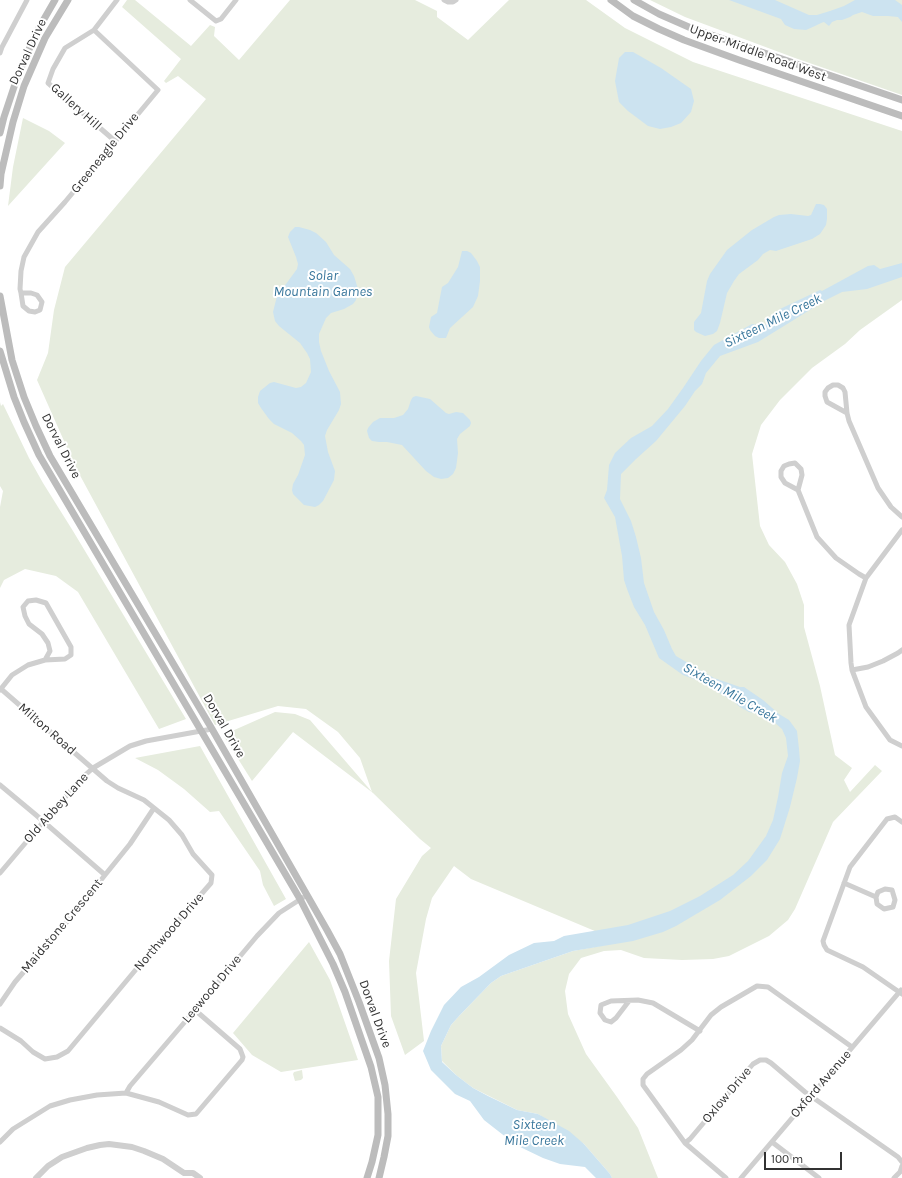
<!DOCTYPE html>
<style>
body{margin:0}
#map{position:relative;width:902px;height:1178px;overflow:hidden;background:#fff;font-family:Karla,sans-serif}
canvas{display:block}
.scale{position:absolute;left:764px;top:1152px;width:78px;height:18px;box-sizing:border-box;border:2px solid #323232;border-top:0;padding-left:5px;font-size:12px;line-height:14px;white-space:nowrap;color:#323232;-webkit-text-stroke:3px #fff;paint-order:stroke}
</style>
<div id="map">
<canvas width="902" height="1178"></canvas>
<div class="scale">100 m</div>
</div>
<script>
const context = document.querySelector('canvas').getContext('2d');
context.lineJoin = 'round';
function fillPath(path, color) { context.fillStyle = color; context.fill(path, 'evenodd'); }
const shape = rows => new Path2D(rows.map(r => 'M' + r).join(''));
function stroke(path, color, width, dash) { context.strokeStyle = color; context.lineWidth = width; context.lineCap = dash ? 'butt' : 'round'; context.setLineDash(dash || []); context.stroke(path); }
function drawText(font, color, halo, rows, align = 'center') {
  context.font = font + ' Karla,sans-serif'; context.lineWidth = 4; context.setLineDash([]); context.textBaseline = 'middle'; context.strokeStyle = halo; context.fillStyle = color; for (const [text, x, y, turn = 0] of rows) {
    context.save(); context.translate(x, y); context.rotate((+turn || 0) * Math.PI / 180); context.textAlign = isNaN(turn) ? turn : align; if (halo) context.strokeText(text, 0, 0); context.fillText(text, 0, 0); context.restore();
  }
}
fillPath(shape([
 [127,0,135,0,191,46,210,25,215,27,214,36,239,60,290,0,415,0,437,11,437,17,468,40,509,0,586,0,625,28,693,62,902,131,902,300,860,330,845,344,812,368,780,400,761,425,752,454,760,526,769,545,785,562,797,584,804,605,804,627,820,686,835,755,852,768,844,780,850,792,875,765,882,771,833,822,795,909,788,920,769,936,729,956,713,959,682,960,644,958,621,950,604,951,581,958,569,974,565,991,568,1014,586,1054,617,1097,638,1128,658,1178,612,1178,610,1174,584,1144,538,1114,517,1110,473,1088,456,1075,442,1061,441,1046,451,1025,460,1015,491,983,501,976,573,951,621,942,471,879,454,866,432,898,426,919,416,973,424,1041,405,1055,391,1016,389,961,396,899,422,856,431,848,420,839,373,793,293,732,252,781,223,735,275,712,295,714,310,720,372,792,360,758,338,732,306,709,278,706,215,725,76,468,37,380,48,353,54,310,65,267,206,99,178,76,166,83,164,81,181,59,122,7],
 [650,0,902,0,902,95,795,58,685,17],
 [23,118,49,131,65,143,8,206,13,167],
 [0,402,1,406,3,404,29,458,43,483,73,531,186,719,159,729,78,592,56,576,25,569,4,580,0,588,0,507,3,491,0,486],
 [200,746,286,899,274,906,263,885,260,871,219,811,210,812,184,789,158,770,135,758],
 [309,942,330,980,358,1060,281,1072,252,1055,233,1033],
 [302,1070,303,1078,301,1080,295,1081,293,1074,294,1072]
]), '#e6ecde');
fillPath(shape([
 [729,0,775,0,809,15,817,15,830,11,844,6,855,0,895,0,902,5,902,22,898,17,888,16,873,16,862,12,853,15,850,17,842,20,837,20,832,22,829,26,824,22,821,23,815,26,806,30,794,29,785,25,781,19],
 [625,52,633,52,661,68,691,89,694,101,691,112,681,123,671,127,660,129,648,126,628,111,619,102,615,81,619,58],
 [816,204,820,204,824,205,827,209,827,219,826,225,820,234,812,239,776,251,770,250,763,254,758,260,739,274,734,281,727,293,720,323,717,331,713,334,705,336,696,332,694,330,694,322,701,313,707,281,710,274,727,250,752,230,774,217,779,215,791,214,808,216,811,215],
 [295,227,299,227,310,230,316,233,326,242,334,255,350,269,354,276,358,289,356,300,353,304,344,309,331,313,326,318,319,334,319,342,321,351,329,371,340,392,341,404,339,410,327,430,325,436,328,452,335,471,334,480,323,501,319,505,315,507,304,505,293,494,292,490,293,484,298,475,305,455,304,445,301,441,292,433,274,424,269,419,261,408,258,403,258,397,260,391,270,383,274,382,296,388,301,387,306,383,311,372,310,359,307,353,300,343,279,326,275,321,273,312,277,296,280,290,286,284,297,269,298,264,296,257,288,237,290,232],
 [462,251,467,251,471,253,477,261,480,267,480,281,478,296,473,307,450,328,446,338,439,338,435,336,430,330,429,327,431,317,437,313,442,287,448,283,458,267],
 [902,263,902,277,867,289,842,292,826,300,758,342,720,356,706,373,702,384,695,391,685,406,656,441,636,459,621,474,620,499,631,521,636,537,641,558,644,583,654,612,664,630,672,649,676,656,714,678,740,687,744,687,763,700,779,714,789,720,797,731,799,749,800,761,797,778,790,807,780,839,767,860,751,876,720,900,676,926,663,932,633,941,573,951,501,976,491,983,460,1015,451,1025,441,1046,442,1062,456,1075,473,1088,488,1096,517,1110,538,1114,569,1131,584,1144,610,1174,612,1178,596,1178,585,1167,560,1164,543,1158,516,1145,484,1120,470,1101,455,1094,431,1070,423,1051,431,1031,444,1005,461,987,479,977,509,955,534,943,554,941,564,936,628,925,670,911,700,896,733,875,748,861,766,836,773,820,778,797,782,773,788,756,786,738,782,729,774,722,763,715,749,712,740,707,733,701,699,681,683,675,659,658,645,625,634,607,627,589,624,580,622,556,615,517,604,498,607,490,609,465,615,453,631,438,652,426,668,409,683,388,701,361,714,345,752,324,758,325,765,325,771,322,773,317,780,309,820,290,822,291,868,266,874,265,880,269],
 [416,396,430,399,446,413,449,414,456,412,463,413,470,420,471,423,470,426,460,434,457,439,458,453,456,468,453,474,448,478,441,479,434,477,426,471,402,445,387,442,379,442,372,441,369,438,367,431,368,428,373,422,380,418,394,418,403,415,408,409,411,400,413,397]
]), '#cce3f0');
stroke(shape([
 [190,0,216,21,221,19,236,0],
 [444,0,448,2,453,2,456,0],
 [0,53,2,47,27,0],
 [115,141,48,83,53,69,65,48,94,30,117,0],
 [21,293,31,293,37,295,42,302,40,310,35,312,29,311,23,306,21,293,20,289,21,271,24,257,38,232,65,202,158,90,94,30],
 [847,413,827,402,825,396,825,392,828,388,833,385,838,385,843,388,845,392,847,413,849,421,878,488,891,507,902,517],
 [798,490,785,483,781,477,781,471,784,466,789,464,795,463,801,469,802,475,798,490,817,537,836,558,859,574,866,578],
 [902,530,866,578,849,625,851,663,852,670,866,707,890,740,902,746],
 [852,670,868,667,883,661,898,653,902,650],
 [0,690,12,675,28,665,45,660,65,659,71,655,71,647,46,603,36,600,28,601,23,607,25,616,29,624,42,634,48,643,50,651,45,660],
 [0,785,36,815,105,875,77,910,15,982,0,1004],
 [902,822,895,817,887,819,850,867,823,941,824,945,827,950,863,967,902,994],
 [0,873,44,821,83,777,93,768,130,746,146,741,212,729],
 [105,875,130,844,154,808],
 [844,883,876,897],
 [885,889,892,890,895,900,893,907,884,909,877,904,876,897,878,892,885,889],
 [629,1001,616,1018,611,1022,605,1020,600,1013,601,1005,611,1001,638,1000,653,1003,700,1031],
 [0,1028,21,1041,33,1052,45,1059,57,1057,68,1051,143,961,211,883,212,875,193,854,182,835,169,820,144,800,118,788,107,781,1,689],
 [126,1093,130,1086,195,1010,257,936,279,913,307,895],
 [0,1142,13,1129,50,1106,70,1100,97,1095,126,1093,159,1102,188,1115,196,1114,242,1060,243,1057,240,1049,195,1010],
 [772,1142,819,1178],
 [685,1143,690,1139,753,1064,760,1060,766,1060,771,1063,805,1092,898,1157,902,1162],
 [726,1178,685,1143,643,1085,643,1079,647,1074,681,1050,692,1040,711,1015,721,1007,757,986,768,987,852,1047],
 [741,1178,901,990],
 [894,1178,900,1172,902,1166]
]), '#cfcfcf', 5);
stroke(shape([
 [36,1178,48,1166,62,1157,87,1148,100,1145,109,1144,132,1147,144,1151,163,1159,184,1173,193,1173,200,1178]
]), '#cfcfcf', 6);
stroke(shape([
 [611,0,633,16,659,29,684,40,739,60,902,116],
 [634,0,659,14,691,28,902,100],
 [0,133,4,117,18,75,36,33,55,0],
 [0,186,1,174,13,122,24,86,45,38,68,0],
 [0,296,12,360,24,397,36,426,50,456,212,729,327,930,340,954,359,1002,379,1058,385,1085,388,1114,388,1136,384,1157,379,1178],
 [0,351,14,397,24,422,39,455,300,899,333,964,345,992,371,1067,378,1097,378,1135,372,1162,367,1178]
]), '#bcbcbc', 7);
drawText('13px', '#323232', '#fff', [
 ["Dorval Drive",28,52,-65],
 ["Upper Middle Road West",758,53,20],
 ["Gallery Hill",76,107,42],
 ["Greeneagle Drive",105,153,-51],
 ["Dorval Drive",61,446,63],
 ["Dorval Drive",224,726,60],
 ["Milton Road",47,729,41],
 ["Old Abbey Lane",56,808,-48],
 ["Maidstone Crescent",62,926,-50],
 ["Northwood Drive",169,932,-49],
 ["Leewood Drive",212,989,-50],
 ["Dorval Drive",375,1014,70],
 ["Oxford Avenue",821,1084,-49],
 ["Oxlow Drive",727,1095,-50]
]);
drawText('italic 14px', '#39779c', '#fff', [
 ["Solar",323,276],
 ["Mountain Games",323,292],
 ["Sixteen Mile Creek",773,321,-26],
 ["Sixteen Mile Creek",730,693,30],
 ["Sixteen",534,1125],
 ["Mile Creek",534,1141]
]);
</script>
